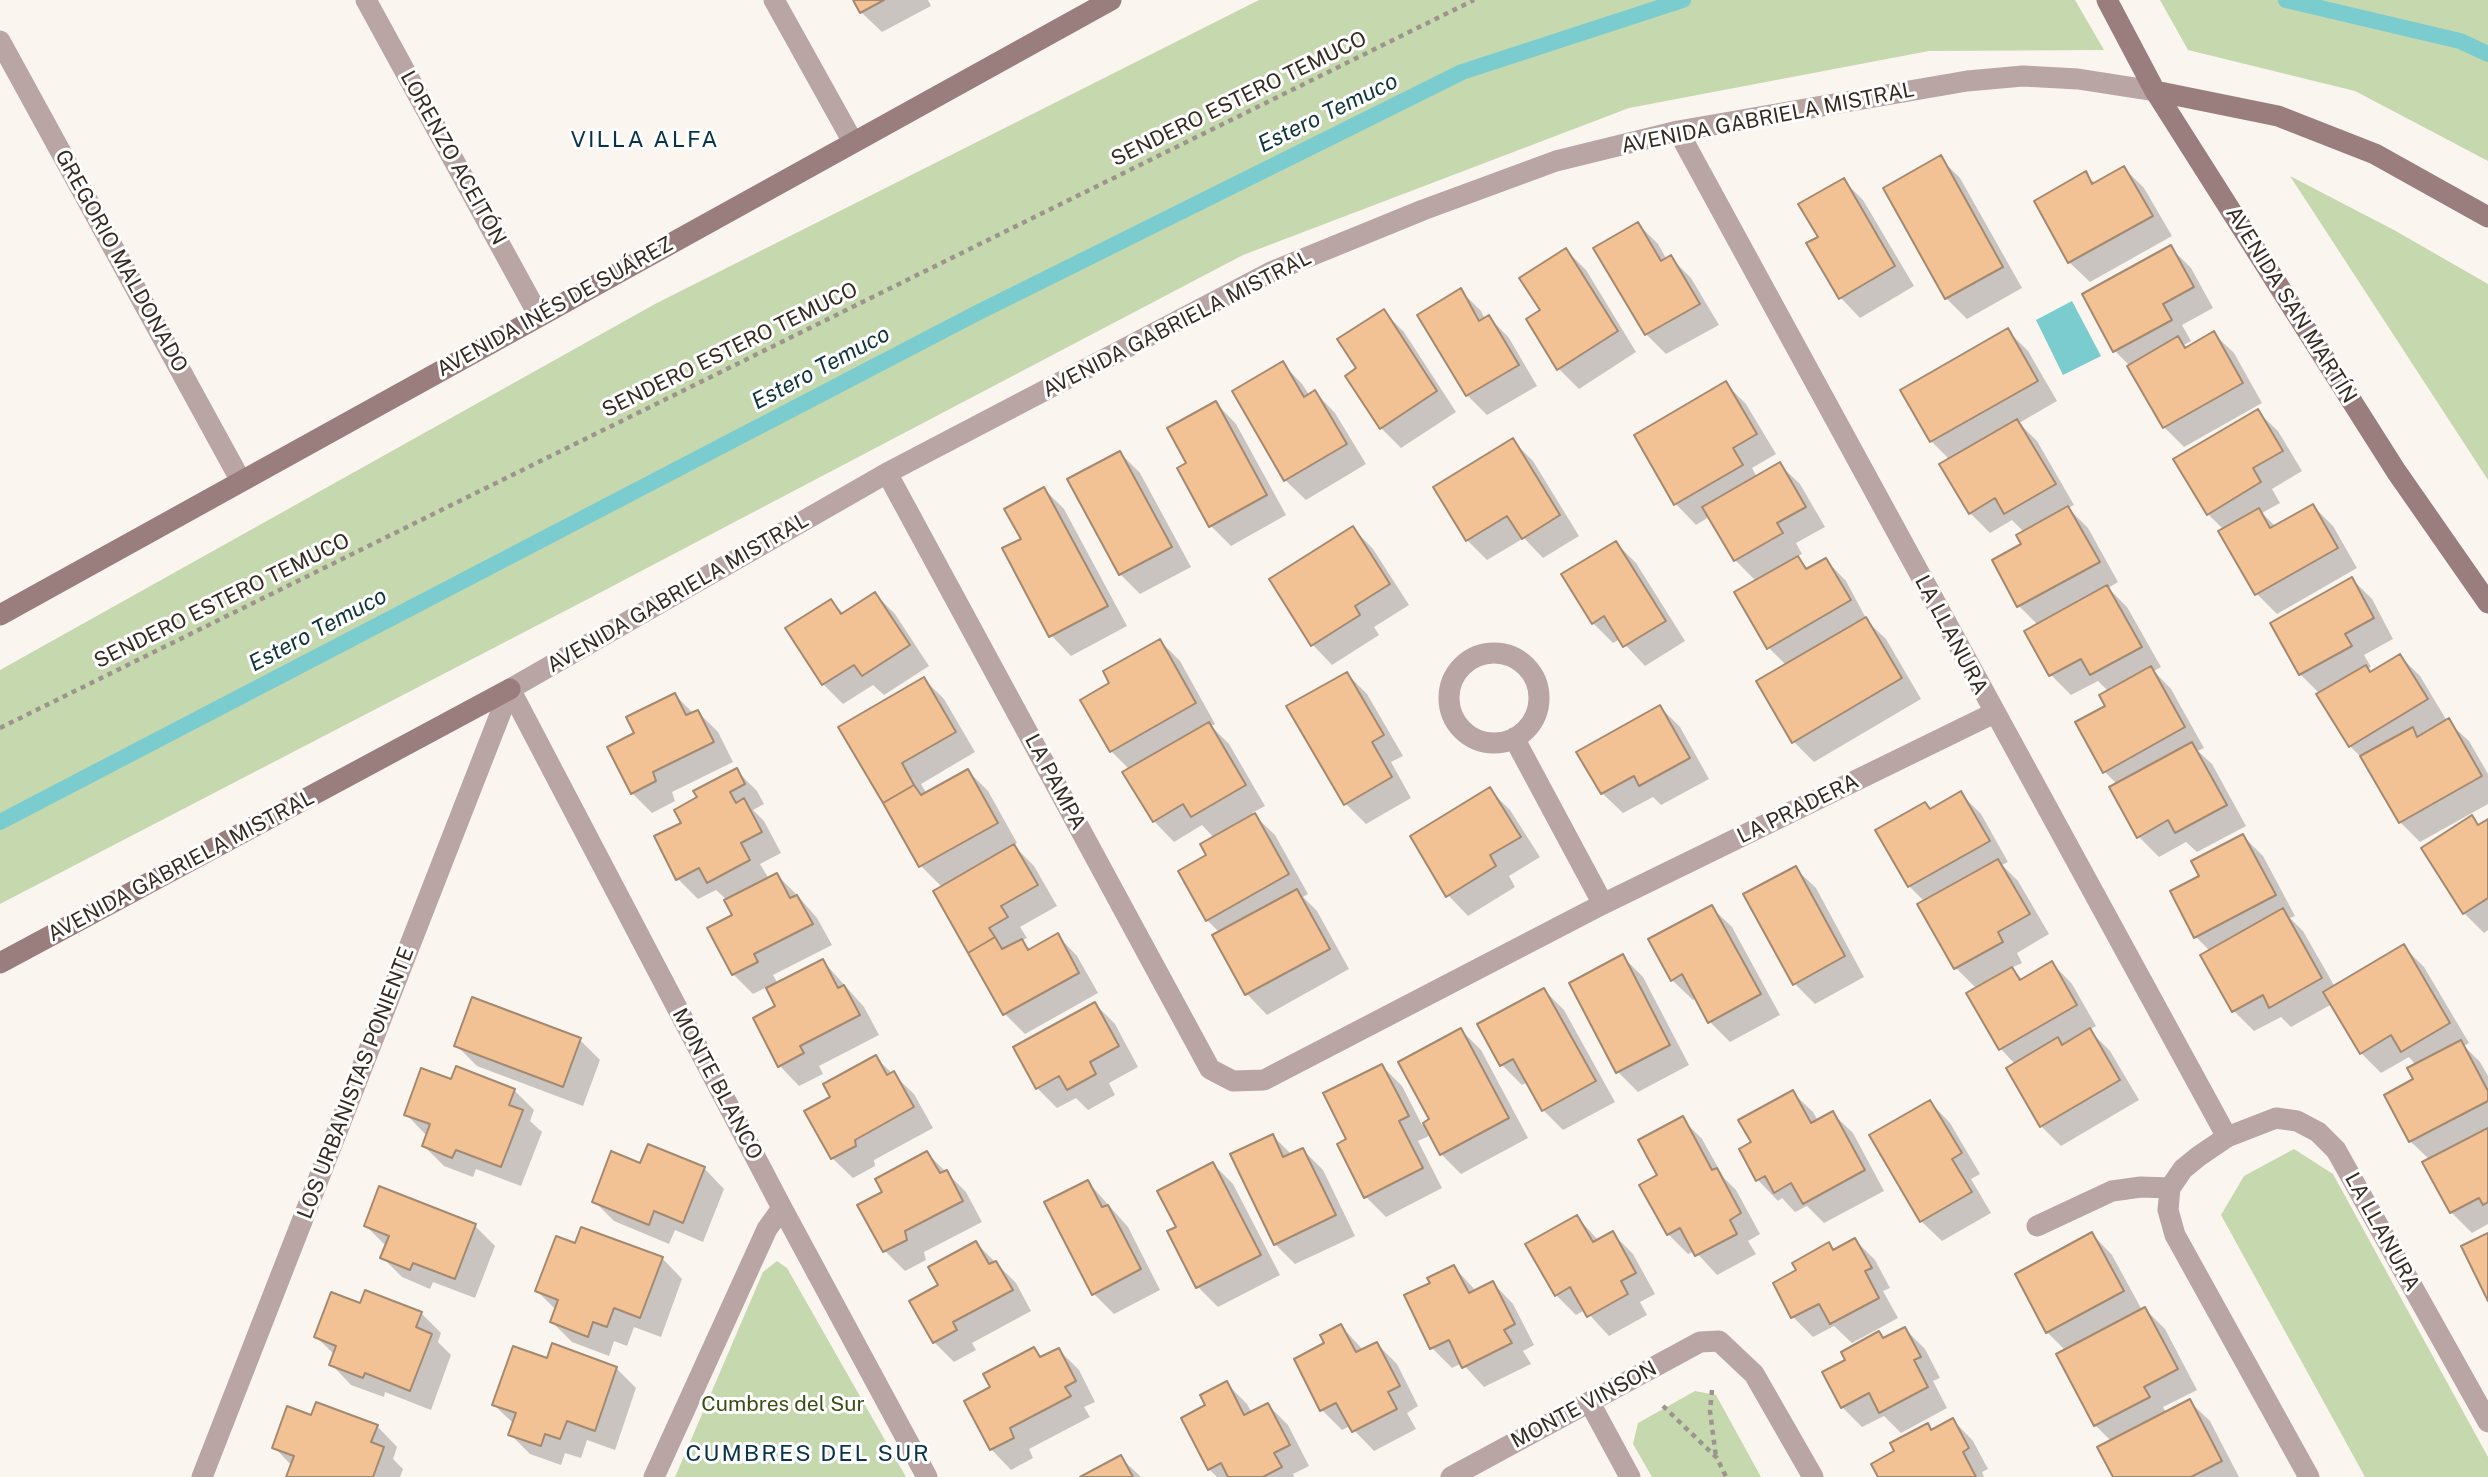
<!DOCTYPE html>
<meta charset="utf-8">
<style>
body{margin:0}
canvas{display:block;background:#fbf5f0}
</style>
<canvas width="2488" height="1477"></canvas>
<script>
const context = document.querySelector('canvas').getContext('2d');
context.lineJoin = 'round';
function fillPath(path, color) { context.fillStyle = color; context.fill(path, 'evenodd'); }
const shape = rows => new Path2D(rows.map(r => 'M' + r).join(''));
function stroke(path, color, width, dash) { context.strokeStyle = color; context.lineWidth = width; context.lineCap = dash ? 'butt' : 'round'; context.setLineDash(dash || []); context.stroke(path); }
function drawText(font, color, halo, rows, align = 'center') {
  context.font = font + ' "Public Sans",sans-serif'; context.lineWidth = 6; context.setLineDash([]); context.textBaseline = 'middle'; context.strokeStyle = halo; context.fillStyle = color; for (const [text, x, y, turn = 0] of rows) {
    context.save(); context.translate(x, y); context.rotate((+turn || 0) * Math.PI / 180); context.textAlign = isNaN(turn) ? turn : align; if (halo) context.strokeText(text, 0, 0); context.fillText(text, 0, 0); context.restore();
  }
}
fillPath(shape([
 [1259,0,2075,0,2104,50,1929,51,1629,108,1243,255,588,599,0,904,0,670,655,304],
 [2160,0,2488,0,2488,161,2355,91,2188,50],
 [2290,176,2394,230,2488,284,2488,480],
 [2294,1149,2333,1174,2488,1457,2488,1477,2365,1477,2221,1215,2244,1176],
 [777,1261,787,1268,906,1477,675,1477,763,1272],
 [1695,1391,1716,1395,1761,1477,1652,1477,1633,1444,1638,1423]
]), '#c6d8ae');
fillPath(shape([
 [2072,301,2101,356,2063,375,2036,320]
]), '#7acccf');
fillPath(shape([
 [855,0,928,0,931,6,882,32,861,12],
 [1940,158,1960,178,2022,288,1967,319,1946,298,1885,189],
 [2124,168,2144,188,2172,236,2090,282,2069,262,2085,174,2096,184],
 [1843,180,1863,200,1914,286,1860,318,1840,297,1820,238],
 [1638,224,1658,244,1667,260,1671,258,1691,278,1719,325,1666,354,1646,334],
 [2171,248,2191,268,2213,308,2182,325,2191,341,2184,345,2187,348,2213,333,2234,353,2262,403,2184,447,2164,427,2128,364,2115,351,2084,295],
 [1566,250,1586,270,1636,352,1579,389,1559,369,1543,311],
 [1460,290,1481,311,1485,319,1489,317,1509,338,1537,386,1487,415,1467,395],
 [1383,311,1404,332,1456,412,1401,448,1381,428,1359,369],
 [2007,330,2028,351,2057,401,2019,423,2037,441,2074,505,2068,508,2088,528,2118,582,2108,588,2127,607,2161,667,2154,671,2171,689,2204,748,2198,751,2212,764,2246,826,2197,852,2186,842,2159,857,2139,837,2118,785,2105,772,2109,692,2098,681,2071,695,2051,675,2038,625,2019,606,2024,532,2012,520,1990,533,1970,513,1950,460,1931,441,1902,390],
 [1282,363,1302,384,1310,396,1315,392,1335,413,1366,464,1306,500,1285,480],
 [1725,383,1746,404,1776,454,1752,468,1757,477,1779,464,1800,484,1825,527,1796,543,1802,554,1796,557,1809,570,1826,560,1846,581,1868,622,1886,639,1921,699,1814,762,1793,741,1786,665,1768,647,1756,581,1735,560,1709,517,1696,525,1676,504,1636,435],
 [1216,403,1236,424,1286,515,1231,546,1211,526,1188,464],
 [2257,411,2278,431,2302,471,2272,489,2280,503,2262,513,2276,527,2313,506,2333,526,2357,568,2277,614,2257,594,2224,530,2208,514],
 [1513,441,1533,461,1579,536,1543,558,1524,538,1487,560,1467,540],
 [1120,453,1140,473,1191,567,1140,594,1120,574],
 [1044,489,1064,509,1127,626,1071,656,1051,635,1023,539],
 [1353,528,1373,549,1409,605,1374,627,1379,635,1332,665,1312,644],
 [1616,543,1636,563,1685,641,1645,666,1620,639,1613,643,1593,623],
 [2352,579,2372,599,2393,639,2364,655,2371,667,2367,669,2371,673,2400,656,2420,676,2447,721,2469,741,2488,774,2488,804,2420,842,2400,822,2365,761,2350,746,2320,694,2300,674],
 [875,594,895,614,929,666,884,695,873,685,843,704,823,684,831,601,844,614],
 [1160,641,1180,661,1215,724,1211,726,1229,744,1265,806,1252,813,1275,835,1308,894,1303,897,1317,911,1349,969,1267,1015,1247,994,1215,936,1220,933,1207,920,1208,855,1214,838,1202,825,1174,842,1154,821,1130,770,1111,751,1112,683],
 [1347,674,1367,694,1403,756,1391,762,1411,798,1366,824,1346,804],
 [924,679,944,699,975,752,921,784,927,794,968,771,988,791,1017,843,1013,845,1034,866,1057,906,1020,927,1027,938,1021,941,1031,950,1057,935,1077,956,1098,993,1025,1034,1005,1014,942,887,921,866,841,727],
 [675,695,694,714,698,712,718,732,733,762,672,792,675,801,652,813,632,793,636,734],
 [1660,707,1680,727,1709,779,1661,805,1653,797,1623,813,1602,793],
 [736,770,757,791,764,804,753,810,764,821,781,853,760,864,769,879,777,875,797,895,817,918,832,945,773,975,778,984,823,961,864,1007,879,1035,819,1066,823,1074,799,1086,779,1065,778,1007,767,987,753,994,733,974,734,916,726,899,716,890,698,899,678,879,683,823,699,798],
 [1490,790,1510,810,1540,857,1509,876,1515,887,1468,916,1448,895],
 [1961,794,1981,814,2008,862,2002,865,2018,881,2049,934,2017,953,2022,963,2011,968,2023,980,2052,963,2072,984,2096,1026,2089,1030,2110,1051,2139,1100,2061,1146,2041,1126,2015,1064,2001,1049,1968,994,1977,989,1956,968,1925,902,1909,886,1925,804,1931,810],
 [2472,818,2480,826,2488,821,2488,930,2484,933,2464,913],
 [2243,836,2263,856,2295,916,2290,918,2303,931,2335,987,2404,947,2424,967,2469,1043,2464,1046,2480,1062,2488,1076,2488,1224,2472,1233,2451,1212,2425,1163,2430,1160,2410,1141,2416,1065,2409,1057,2381,1073,2361,1053,2332,1004,2291,1027,2281,1017,2254,1031,2234,1011,2202,956,2210,951,2196,937,2202,877],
 [1795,868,1816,888,1864,977,1815,1004,1794,983],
 [1711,907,1732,927,1780,1015,1730,1042,1710,1022,1697,997,1693,1000,1672,980],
 [1623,957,1643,977,1689,1065,1638,1092,1618,1072],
 [1544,990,1564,1010,1615,1102,1563,1130,1543,1110,1528,1082,1522,1085,1502,1065],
 [1095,1004,1115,1024,1138,1067,1109,1083,1115,1095,1088,1110,1076,1098,1057,1108,1037,1088],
 [1461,1030,1481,1050,1528,1138,1461,1174,1441,1154,1431,1135,1418,1141,1442,1188,1386,1217,1366,1197,1349,1140,1382,1066,1402,1086,1422,1125,1432,1120],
 [580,1040,600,1060,583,1106,477,1066,456,1045],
 [875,1057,914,1094,933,1128,874,1160,875,1166,853,1178,832,1158,833,1097],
 [452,1081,514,1090,534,1110,530,1121,542,1132,521,1186,476,1169,473,1177,444,1166,424,1146,426,1135,406,1114],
 [1792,1092,1813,1112,1818,1121,1832,1113,1853,1133,1884,1191,1824,1223,1807,1206,1795,1212,1782,1198,1778,1201,1758,1180,1741,1150,1754,1143],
 [1930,1102,1950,1123,1980,1174,1971,1179,1991,1213,1942,1241,1921,1221],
 [1682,1119,1702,1139,1724,1178,1736,1190,1760,1234,1748,1241,1756,1254,1717,1275,1695,1251,1688,1254,1668,1234,1660,1176],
 [1273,1136,1292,1155,1303,1150,1323,1170,1355,1236,1295,1264,1275,1244],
 [927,1153,966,1192,982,1222,924,1252,926,1260,905,1271,885,1251,884,1192],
 [1213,1164,1233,1184,1280,1275,1218,1307,1198,1287,1178,1228],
 [641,1165,704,1168,724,1189,703,1242,675,1230,669,1244,614,1221,594,1201],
 [1088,1182,1128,1227,1160,1290,1114,1314,1094,1294],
 [380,1188,475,1226,495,1246,475,1298,433,1282,430,1289,402,1277,382,1257,387,1247,366,1226],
 [1577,1217,1599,1241,1613,1234,1633,1254,1655,1294,1640,1302,1647,1315,1609,1336,1585,1310,1576,1315,1556,1295],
 [2092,1234,2112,1255,2142,1310,2145,1309,2165,1329,2197,1390,2163,1407,2166,1413,2189,1401,2210,1421,2239,1477,2115,1477,2112,1442,2095,1425,2066,1351,2047,1332],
 [1855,1240,1875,1260,1890,1288,1883,1291,1898,1318,1852,1343,1834,1326,1813,1337,1793,1317,1775,1284,1799,1271,1829,1244,1836,1251],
 [976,1243,1016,1283,1031,1311,972,1343,976,1350,954,1362,934,1342,940,1286],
 [576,1246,662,1258,682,1279,661,1337,634,1327,627,1346,614,1341,609,1356,572,1342,552,1322,556,1310,537,1291],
 [1454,1267,1476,1291,1493,1283,1513,1304,1534,1345,1523,1351,1531,1364,1484,1387,1462,1363,1452,1368,1432,1348,1432,1284],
 [421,1313,441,1333,438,1342,451,1355,431,1410,385,1392,384,1397,351,1385,331,1364,335,1355,316,1337],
 [1341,1326,1364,1351,1377,1344,1397,1364,1418,1406,1407,1413,1416,1429,1374,1451,1350,1426,1342,1430,1322,1410,1327,1344],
 [1905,1329,1925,1349,1940,1378,1933,1381,1947,1408,1901,1433,1884,1416,1862,1427,1842,1407,1884,1339],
 [1034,1349,1043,1358,1059,1350,1079,1370,1095,1402,1084,1407,1090,1417,1029,1449,1033,1458,1011,1470,991,1449,993,1388],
 [548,1360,616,1368,636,1388,615,1450,587,1440,581,1458,565,1453,561,1465,530,1454,510,1434,514,1424,494,1405],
 [1227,1384,1247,1404,1252,1413,1268,1405,1288,1425,1309,1466,1293,1474,1294,1477,1217,1477,1209,1469,1208,1406],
 [312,1417,377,1426,397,1447,393,1459,403,1469,400,1477,288,1477,292,1466,274,1447],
 [1953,1420,1973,1441,1988,1469,1982,1472,1984,1477,1880,1477,1897,1452,1927,1425,1933,1431],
 [1121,1458,1141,1477,1084,1477]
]), '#0003');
stroke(shape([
 [2286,0,2460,41,2488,54],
 [0,822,977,313,1462,72,1683,0]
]), '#7acccf', 16);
const building = shape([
 [853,0,884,0,860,13,853,0],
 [1941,155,2003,267,1945,299,1883,188,1941,155],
 [2124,166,2153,216,2068,263,2034,201,2086,171,2092,184,2124,166],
 [1844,178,1895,266,1839,299,1806,243,1818,237,1798,204,1844,178],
 [1638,222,1661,261,1671,255,1700,304,1645,335,1593,248,1638,222],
 [2171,245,2194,287,2163,304,2172,320,2113,352,2082,294,2171,245],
 [1566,248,1618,331,1557,370,1526,319,1540,310,1519,278,1566,248],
 [1461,288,1479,321,1489,315,1519,365,1466,396,1417,315,1461,288],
 [1384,309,1437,391,1380,429,1345,376,1356,368,1337,339,1384,309],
 [2008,328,2038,381,1930,442,1900,390,2008,328],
 [2214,331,2243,383,2163,428,2127,366,2178,336,2185,348,2214,331],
 [1283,361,1304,397,1315,390,1347,444,1284,481,1232,391,1283,361],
 [1726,381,1757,434,1733,448,1743,465,1674,505,1634,435,1726,381],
 [1216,401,1267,495,1209,527,1177,468,1186,463,1167,428,1216,401],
 [2258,409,2283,451,2253,468,2261,482,2207,515,2173,459,2258,409],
 [2017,419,2056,484,2004,514,1995,498,1969,514,1939,464,2017,419],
 [1513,438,1560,515,1522,539,1507,516,1466,541,1433,487,1513,438],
 [1120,451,1172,547,1119,575,1067,479,1120,451],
 [1780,462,1806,507,1777,523,1783,533,1734,561,1702,507,1780,462],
 [1044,487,1108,606,1049,637,1002,548,1021,539,1004,509,1044,487],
 [2313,504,2338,548,2255,595,2218,531,2259,508,2270,528,2313,504],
 [2068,506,2100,562,2017,607,1992,560,2021,544,2016,535,2068,506],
 [1353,526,1390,584,1355,606,1360,615,1311,646,1269,579,1353,526],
 [1616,541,1666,621,1623,647,1604,616,1592,624,1561,574,1616,541],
 [1798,556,1806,569,1826,558,1851,600,1767,649,1734,592,1798,556],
 [2352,577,2374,618,2345,634,2352,646,2299,675,2270,623,2352,577],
 [2107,585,2142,647,2090,675,2081,659,2049,676,2024,631,2107,585],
 [875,592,910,645,862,676,854,665,822,685,785,628,831,599,841,614,875,592],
 [1866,617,1902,678,1792,743,1756,681,1866,617],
 [1160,639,1196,703,1110,752,1080,700,1109,683,1103,671,1160,639],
 [2400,654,2428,699,2349,747,2316,694,2366,665,2370,672,2400,654],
 [2151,666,2185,727,2103,773,2075,722,2105,706,2099,695,2151,666],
 [1347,672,1384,735,1372,742,1392,777,1344,805,1286,706,1347,672],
 [924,677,956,732,902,763,914,785,883,803,838,727,924,677],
 [675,693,686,715,698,710,714,742,653,772,656,781,631,794,607,747,634,733,626,717,675,693],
 [1660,705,1690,758,1639,786,1634,776,1601,794,1576,752,1660,705],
 [2449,718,2482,776,2399,823,2360,756,2413,727,2417,737,2449,718],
 [1209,722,1246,785,1191,817,1183,804,1153,822,1122,772,1209,722],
 [2192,742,2227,805,2175,833,2168,820,2137,838,2109,787,2192,742],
 [737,768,745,784,730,792,736,803,744,798,762,832,741,843,750,860,707,883,699,868,676,880,654,836,681,823,674,810,697,797,693,791,737,768],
 [968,769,998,823,919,867,883,803,914,785,921,795,968,769],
 [1490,787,1521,837,1490,855,1496,866,1446,897,1410,836,1490,787],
 [1961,791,1990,841,1908,887,1875,830,1925,802,1930,809,1961,791],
 [1255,813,1289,874,1206,921,1178,871,1206,855,1200,844,1255,813],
 [2472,815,2478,825,2488,819,2488,898,2463,914,2421,848,2472,815],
 [2243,834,2276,895,2194,938,2170,891,2199,876,2191,861,2243,834],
 [1014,844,1038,885,1001,906,1008,917,989,928,995,937,968,953,933,891,1014,844],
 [1998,859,2030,914,1998,932,2003,942,1954,969,1917,904,1998,859],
 [1796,866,1845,956,1793,985,1743,894,1796,866],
 [777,873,790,898,797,895,813,924,754,954,758,962,732,975,707,928,732,915,724,900,777,873],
 [1297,889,1330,949,1245,995,1212,935,1297,889],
 [1712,905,1761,994,1708,1023,1682,974,1671,981,1648,939,1712,905],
 [2283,908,2322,978,2269,1008,2263,995,2232,1012,2200,955,2283,908],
 [1058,933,1079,973,1003,1015,968,953,995,937,1002,949,1022,939,1028,950,1058,933],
 [2404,944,2450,1023,2401,1052,2391,1035,2360,1054,2323,992,2404,944],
 [1623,954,1670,1045,1616,1073,1569,983,1623,954],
 [823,959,838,988,844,985,860,1015,800,1046,804,1053,778,1067,753,1018,775,1006,766,988,823,959],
 [2052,961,2077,1005,1999,1050,1966,993,2012,967,2020,980,2052,961],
 [1544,988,1596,1081,1542,1111,1513,1059,1500,1066,1477,1024,1544,988],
 [472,997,581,1038,563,1087,454,1046,472,997],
 [1095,1002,1119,1046,1090,1062,1096,1074,1067,1090,1059,1076,1036,1089,1013,1047,1095,1002],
 [1461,1028,1509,1118,1440,1155,1423,1123,1429,1119,1398,1062,1461,1028],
 [2090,1028,2120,1080,2040,1127,2006,1068,2058,1037,2062,1045,2090,1028],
 [2461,1040,2488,1091,2488,1101,2409,1142,2384,1095,2413,1079,2407,1068,2461,1040],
 [876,1055,887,1075,894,1071,914,1107,855,1140,856,1146,831,1159,804,1111,830,1097,823,1084,876,1055],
 [1382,1064,1409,1116,1399,1121,1423,1168,1364,1198,1337,1144,1346,1139,1323,1093,1382,1064],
 [456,1066,515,1089,509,1105,523,1110,501,1167,456,1150,452,1158,422,1146,430,1124,404,1115,421,1068,451,1079,456,1066],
 [1793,1090,1811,1123,1833,1111,1865,1170,1803,1204,1791,1183,1774,1193,1765,1176,1756,1181,1739,1149,1751,1142,1738,1120,1793,1090],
 [1930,1100,1962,1153,1952,1159,1972,1192,1920,1222,1869,1135,1930,1100],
 [1683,1116,1712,1170,1717,1168,1741,1213,1730,1220,1737,1234,1695,1256,1680,1228,1667,1235,1639,1185,1657,1175,1638,1140,1683,1116],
 [2488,1128,2488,1202,2483,1205,2479,1198,2450,1213,2422,1162,2488,1128],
 [1273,1134,1283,1157,1303,1148,1336,1215,1274,1245,1230,1154,1273,1134],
 [648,1144,705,1167,683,1223,654,1211,649,1225,592,1202,611,1151,640,1163,648,1144],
 [927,1151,940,1173,947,1170,963,1201,905,1231,907,1240,883,1252,857,1205,882,1192,875,1179,927,1151],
 [1213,1162,1261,1255,1196,1288,1167,1231,1176,1227,1157,1191,1213,1162],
 [1088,1180,1102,1207,1108,1205,1141,1269,1092,1295,1044,1202,1088,1180],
 [379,1186,476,1224,455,1279,413,1263,410,1270,380,1258,389,1236,364,1226,379,1186],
 [1577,1215,1593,1242,1613,1231,1636,1273,1621,1281,1628,1294,1587,1317,1570,1287,1555,1296,1525,1244,1577,1215],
 [581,1227,663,1257,640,1318,614,1308,607,1327,593,1322,588,1337,550,1322,558,1300,535,1291,556,1236,575,1243,581,1227],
 [2092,1232,2124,1291,2046,1333,2015,1274,2092,1232],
 [2488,1233,2488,1301,2461,1246,2488,1233],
 [1855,1238,1872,1268,1865,1271,1879,1298,1830,1324,1819,1304,1791,1318,1773,1283,1796,1270,1792,1263,1829,1242,1833,1250,1855,1238],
 [976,1241,989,1264,996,1261,1013,1290,953,1322,957,1330,933,1343,909,1301,938,1285,928,1267,976,1241],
 [1454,1265,1469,1293,1493,1281,1515,1324,1504,1330,1512,1343,1462,1368,1449,1340,1430,1349,1404,1295,1430,1283,1427,1278,1454,1265],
 [365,1290,422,1312,416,1327,432,1334,410,1391,365,1373,363,1378,329,1365,336,1346,314,1337,331,1292,360,1303,365,1290],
 [2145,1307,2178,1369,2144,1387,2150,1397,2094,1426,2056,1354,2145,1307],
 [1341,1324,1356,1352,1377,1342,1400,1386,1388,1392,1397,1409,1352,1432,1336,1403,1320,1411,1294,1359,1324,1343,1320,1335,1341,1324],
 [1905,1327,1921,1357,1914,1360,1928,1387,1879,1413,1869,1393,1841,1408,1822,1372,1845,1360,1841,1352,1879,1331,1883,1338,1905,1327],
 [552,1343,617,1367,595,1431,567,1421,560,1439,545,1434,541,1446,508,1435,516,1413,492,1405,513,1346,547,1358,552,1343],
 [1034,1347,1040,1357,1059,1348,1076,1381,1065,1387,1071,1396,1010,1428,1014,1438,990,1450,964,1401,990,1387,983,1374,1034,1347],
 [1227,1381,1244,1415,1268,1403,1290,1445,1274,1453,1282,1467,1263,1477,1228,1477,1221,1463,1208,1470,1181,1418,1205,1405,1200,1395,1227,1381],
 [2190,1399,2222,1461,2191,1477,2113,1477,2097,1447,2190,1399],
 [316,1402,378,1425,371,1442,384,1447,373,1477,286,1477,294,1456,272,1448,287,1406,311,1415,316,1402],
 [1953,1418,1969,1448,1963,1452,1976,1477,1878,1477,1871,1464,1894,1451,1890,1443,1928,1423,1931,1430,1953,1418],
 [1121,1455,1133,1477,1080,1477,1121,1455]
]);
fillPath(building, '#f2c295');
stroke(building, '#a48971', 2);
stroke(shape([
 [0,728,1474,0],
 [1712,1390,1710,1411,1716,1457],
 [1663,1406,1717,1458,1726,1477]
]), '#9c948d', 4.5, [5, 5]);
stroke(shape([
 [366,0,539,316],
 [774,0,853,142],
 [0,41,241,481],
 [1678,131,2227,1137],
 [887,473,1210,1069,1233,1081,1264,1080,1603,904,1994,713],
 '1449 698a45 45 0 1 1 90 0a45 45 0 1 1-90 0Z',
 [510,689,887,473,1271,272,1423,210,1556,161,1678,131,1967,81,2023,76,2078,79,2155,91],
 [510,689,782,1208,927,1477],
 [1514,738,1603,904],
 [2037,1226,2112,1191,2141,1187,2170,1188],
 [1590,1403,1630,1477],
 [202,1477,510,689],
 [654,1477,767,1229,782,1208],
 [1451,1477,1700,1342,1719,1341,1754,1374,1813,1477],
 [2309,1477,2175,1235,2168,1210,2170,1188,2183,1169,2199,1156,2227,1137,2276,1118,2297,1121,2318,1132,2336,1150,2488,1422]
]), '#b8a5a4', 21);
stroke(shape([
 [2107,0,2155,91,2396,471,2488,603],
 [2155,91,2278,116,2375,154,2488,217],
 [0,615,1111,0],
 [0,963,510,689]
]), '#997e7d', 21);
drawText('21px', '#362a21', '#fff', [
 ["SENDERO ESTERO TEMUCO",1239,99,-26],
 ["AVENIDA GABRIELA MISTRAL",1768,118,-11],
 ["LORENZO ACEITÓN",453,158,61],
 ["GREGORIO MALDONADO",121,261,61],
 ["AVENIDA SAN MARTÍN",2291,305,58],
 ["AVENIDA INÉS DE SUÁREZ",555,307,-29],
 ["AVENIDA GABRIELA MISTRAL",1177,324,-27],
 ["SENDERO ESTERO TEMUCO",730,350,-26],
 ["AVENIDA GABRIELA MISTRAL",678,593,-30],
 ["SENDERO ESTERO TEMUCO",222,601,-26],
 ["LA LLANURA",1951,635,62],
 ["LA PAMPA",1055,782,62],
 ["LA PRADERA",1798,809,-26],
 ["AVENIDA GABRIELA MISTRAL",181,866,-28],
 ["LOS URBANISTAS PONIENTE",356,1083,-69],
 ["MONTE BLANCO",717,1084,62],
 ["LA LLANURA",2382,1232,61],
 ["MONTE VINSON",1584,1405,-28]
]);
drawText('21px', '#394e11', '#fff', [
 ["Cumbres del Sur",783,1405]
]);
drawText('italic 23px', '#0f3739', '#fff', [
 ["Estero Temuco",1328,113,-26],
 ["Estero Temuco",821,368,-28],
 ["Estero Temuco",318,630,-28]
]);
context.letterSpacing = '2px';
drawText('23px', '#09344a', '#fff', [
 ["VILLA ALFA",645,140],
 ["CUMBRES DEL SUR",808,1454]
]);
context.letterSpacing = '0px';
</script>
